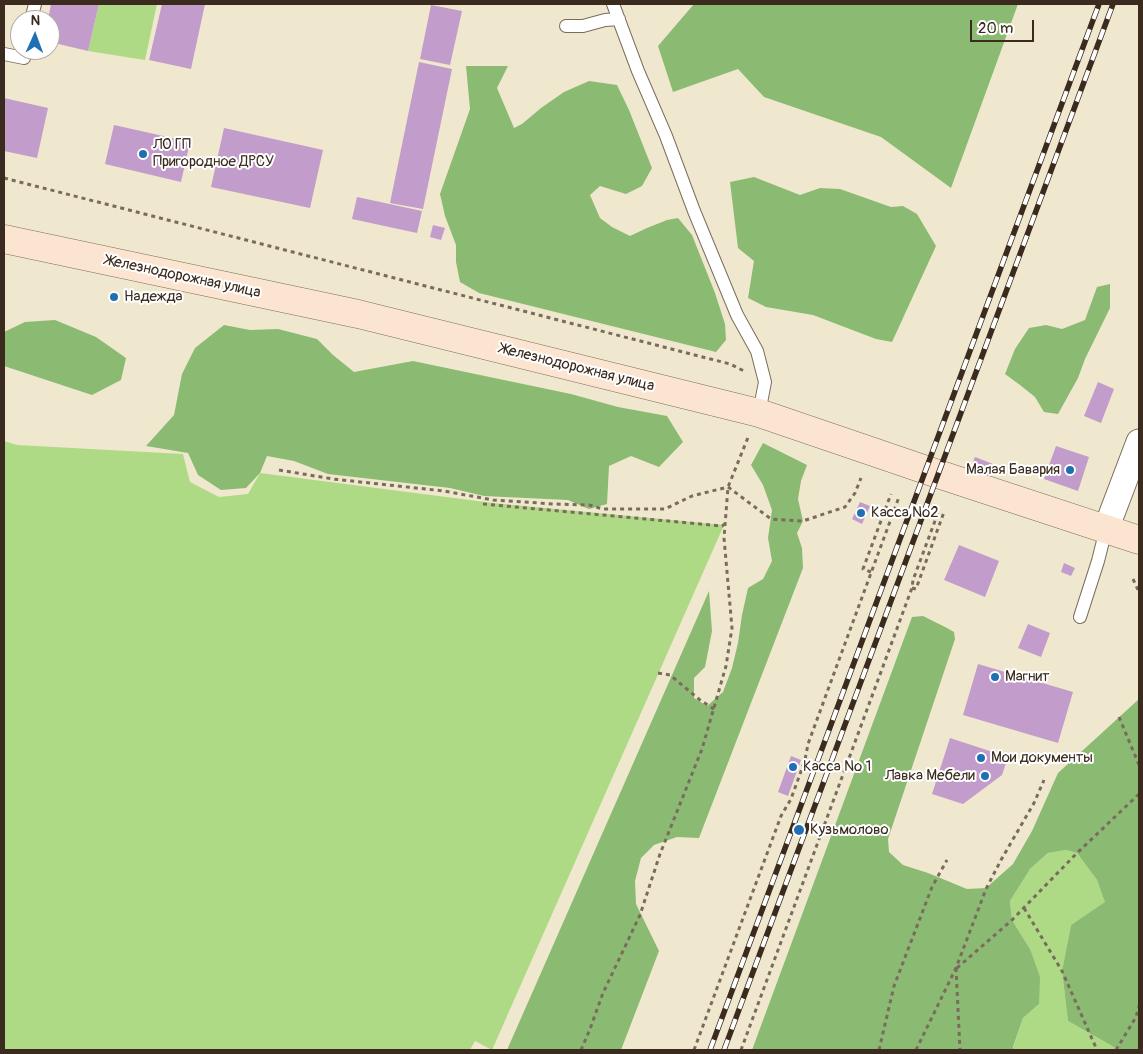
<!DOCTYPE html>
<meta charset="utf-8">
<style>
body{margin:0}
#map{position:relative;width:1143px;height:1054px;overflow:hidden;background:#f0e8ce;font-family:Pangolin,sans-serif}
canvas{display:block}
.frame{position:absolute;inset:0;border:5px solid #3b2a1e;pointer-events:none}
.north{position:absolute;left:10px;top:10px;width:50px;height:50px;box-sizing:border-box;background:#fff;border:1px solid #b1aaa5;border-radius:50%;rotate:2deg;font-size:14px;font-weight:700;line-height:20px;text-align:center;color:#3b2a1e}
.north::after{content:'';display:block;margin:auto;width:18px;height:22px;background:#1f6fb2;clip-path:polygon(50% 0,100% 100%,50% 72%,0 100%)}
.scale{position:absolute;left:970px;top:20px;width:64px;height:22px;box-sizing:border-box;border:2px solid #3b2a1e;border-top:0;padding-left:6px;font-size:15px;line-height:18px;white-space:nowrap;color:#3b2a1e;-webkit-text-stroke:4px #fff;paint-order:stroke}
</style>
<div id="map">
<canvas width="1143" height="1054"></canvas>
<div class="frame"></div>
<div class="north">N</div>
<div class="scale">20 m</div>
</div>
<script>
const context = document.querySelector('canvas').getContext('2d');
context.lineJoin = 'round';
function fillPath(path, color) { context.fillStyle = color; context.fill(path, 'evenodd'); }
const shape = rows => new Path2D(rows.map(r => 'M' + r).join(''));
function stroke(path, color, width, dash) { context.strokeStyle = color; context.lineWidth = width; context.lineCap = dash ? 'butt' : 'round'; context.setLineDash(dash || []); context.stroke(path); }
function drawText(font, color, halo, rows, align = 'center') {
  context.font = font + ' Pangolin,sans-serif'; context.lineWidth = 4; context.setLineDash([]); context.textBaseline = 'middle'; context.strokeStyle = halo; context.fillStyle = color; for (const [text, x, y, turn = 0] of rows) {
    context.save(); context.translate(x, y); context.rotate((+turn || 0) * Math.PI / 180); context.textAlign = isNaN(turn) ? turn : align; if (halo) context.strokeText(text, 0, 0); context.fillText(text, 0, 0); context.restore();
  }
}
fillPath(shape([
 [99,4,157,4,145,60,88,51],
 [4,441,17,445,183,454,190,482,219,497,248,494,260,473,493,503,724,525,492,1050,475,1041,470,1050,4,1050],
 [1066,850,1077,853,1097,880,1106,902,1071,925,1062,971,1068,1021,1119,1050,1013,1050,1013,1048,1023,1018,1039,1004,1030,949,1012,920,1010,901,1029,870,1048,853]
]), '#afda85');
fillPath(shape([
 [694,4,1018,4,951,188,881,137,764,97,738,69,673,92,658,46],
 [466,66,508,66,497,88,514,128,522,124,541,108,564,92,589,81,617,85,629,110,652,168,642,186,626,194,600,186,590,195,600,218,612,227,630,236,647,228,667,220,678,218,692,235,715,293,725,324,726,340,716,352,479,293,460,282,456,262,456,245,445,216,440,194,470,109],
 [754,177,800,195,820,188,840,189,891,207,903,206,917,214,936,246,892,342,876,339,813,315,766,307,748,298,754,261,738,248,730,182],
 [1110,284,1110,308,1085,359,1078,378,1058,414,1044,412,1035,397,1020,385,1005,374,1015,349,1029,328,1046,325,1062,329,1085,320,1097,287],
 [55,320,96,337,126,358,121,380,92,395,4,366,4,332,25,322],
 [224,325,250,330,278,329,317,339,333,355,354,372,413,361,571,394,618,407,667,416,683,442,659,467,631,456,609,466,607,504,589,509,568,500,484,496,450,488,328,474,294,461,267,456,260,473,246,488,221,490,198,475,188,453,146,446,174,415,182,374,195,348],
 [763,443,807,465,801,481,798,499,803,521,797,533,802,548,803,568,699,838,677,837,654,845,641,858,635,881,636,904,659,951,621,1050,507,1050,709,591,712,631,705,667,694,678,694,698,707,706,723,692,732,668,738,643,742,615,748,588,763,579,772,561,768,538,772,510,763,485,751,465],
 [923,616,947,628,954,632,955,639,888,839,889,852,903,865,928,873,967,889,986,888,1013,864,1032,831,1058,773,1139,699,1139,1050,1119,1050,1068,1021,1062,971,1071,925,1105,902,1097,880,1077,853,1066,850,1048,853,1030,869,1010,901,1012,920,1030,949,1040,977,1039,1004,1023,1018,1013,1047,1013,1050,752,1050,912,617]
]), '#8bba72');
fillPath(shape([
 [51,4,99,4,88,51,50,42,50,20,48,20],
 [162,4,205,4,191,69,149,60],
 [431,5,462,11,450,65,420,59],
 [419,62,452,69,423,209,390,203],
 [4,98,48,108,37,158,4,151],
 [114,125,190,142,181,182,105,164],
 [224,128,323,150,310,208,211,187],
 [357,197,422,211,417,233,352,219],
 [433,225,445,228,441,240,430,237],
 [1098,382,1114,389,1101,423,1084,416],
 [1056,446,1089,457,1078,491,1044,479],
 [975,457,993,464,986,482,968,475],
 [860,502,870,506,862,524,852,519],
 [959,545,999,561,985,597,944,580],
 [1064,563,1075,568,1071,576,1061,572],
 [1028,624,1050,633,1041,657,1018,648],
 [978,664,1073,692,1058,743,963,715],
 [950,738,1008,757,1002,775,963,804,932,794],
 [791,756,801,760,788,796,778,792]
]), '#c29cca');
const lane = shape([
 [613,4,638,71,666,136,694,211,737,315,757,351,765,382,759,413],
 [31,20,35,4],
 [566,26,583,26,605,20,619,19],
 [4,54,24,58,26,50],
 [1080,617,1098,561,1106,529]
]);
const street = shape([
 [1106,529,1139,442]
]);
const secondary = shape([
 [4,239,358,314,759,413,938,474,1139,540]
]);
stroke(lane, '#7a6c5c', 14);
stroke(street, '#7a6c5c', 27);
stroke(secondary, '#7a6c5c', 29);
stroke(shape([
 [4,178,730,364,744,371],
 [279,470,333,479,444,491,493,500,554,504,589,505,603,509,665,509,692,496,728,487,771,519,803,521,845,507,855,493,861,478],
 [483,504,722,526,725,524],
 [871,572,863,569,891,494],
 [1133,579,1139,592],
 [912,588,916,589,944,512],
 [658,673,670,675,700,700,714,709],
 [1119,717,1139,765],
 [1024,908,1062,971,1097,1050],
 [956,968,960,1050],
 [957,968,1012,920,1077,853,1139,794],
 [581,1050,590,1029,603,993,640,915,660,854,702,749,726,666,732,628,724,538,728,487,749,435],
 [694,1050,781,816,791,799,805,760,808,744,899,497],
 [741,1050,912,588,913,580,939,510],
 [879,1050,894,986,932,887,947,860],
 [916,1050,956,968,986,889,1001,860,1034,803,1044,780],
 [1116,1050,1136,1017,1139,1006]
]), '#7a6c5c', 3, [4, 4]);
stroke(lane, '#fff', 12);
stroke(street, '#fff', 25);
stroke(secondary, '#fce5d0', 28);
const rail = shape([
 [710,1050,1099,4],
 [724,1050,1113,4]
]);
stroke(rail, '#3b2a1e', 5.5);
stroke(rail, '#fff', 4, [11]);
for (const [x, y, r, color] of [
 [143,154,5,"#1f6fb2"],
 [114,297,5,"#1f6fb2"],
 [1070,470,5,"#1f6fb2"],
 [861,513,5,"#1f6fb2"],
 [995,677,5,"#1f6fb2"],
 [981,758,5,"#1f6fb2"],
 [793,767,5,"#1f6fb2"],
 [985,776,5,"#1f6fb2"],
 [799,830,6,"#1f6fb2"]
]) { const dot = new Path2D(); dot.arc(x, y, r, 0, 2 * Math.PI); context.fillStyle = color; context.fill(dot); stroke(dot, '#fff', 2); }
drawText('15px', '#3b2a1e', '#fff', [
 ["ЛО ГП",153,145],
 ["Пригородное ДРСУ",153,162],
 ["Надежда",124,297],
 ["Малая Бавария",1060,470,"right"],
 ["Касса №2",871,513],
 ["Магнит",1005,677],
 ["Мои документы",991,758],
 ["Касса № 1",803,767],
 ["Лавка Мебели",975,776,"right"],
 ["Кузьмолово",810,830]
], 'left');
drawText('15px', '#3b2a1e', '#fff', [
 ["Железнодорожная улица",183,277,12],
 ["Железнодорожная улица",577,368,14]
]);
</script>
